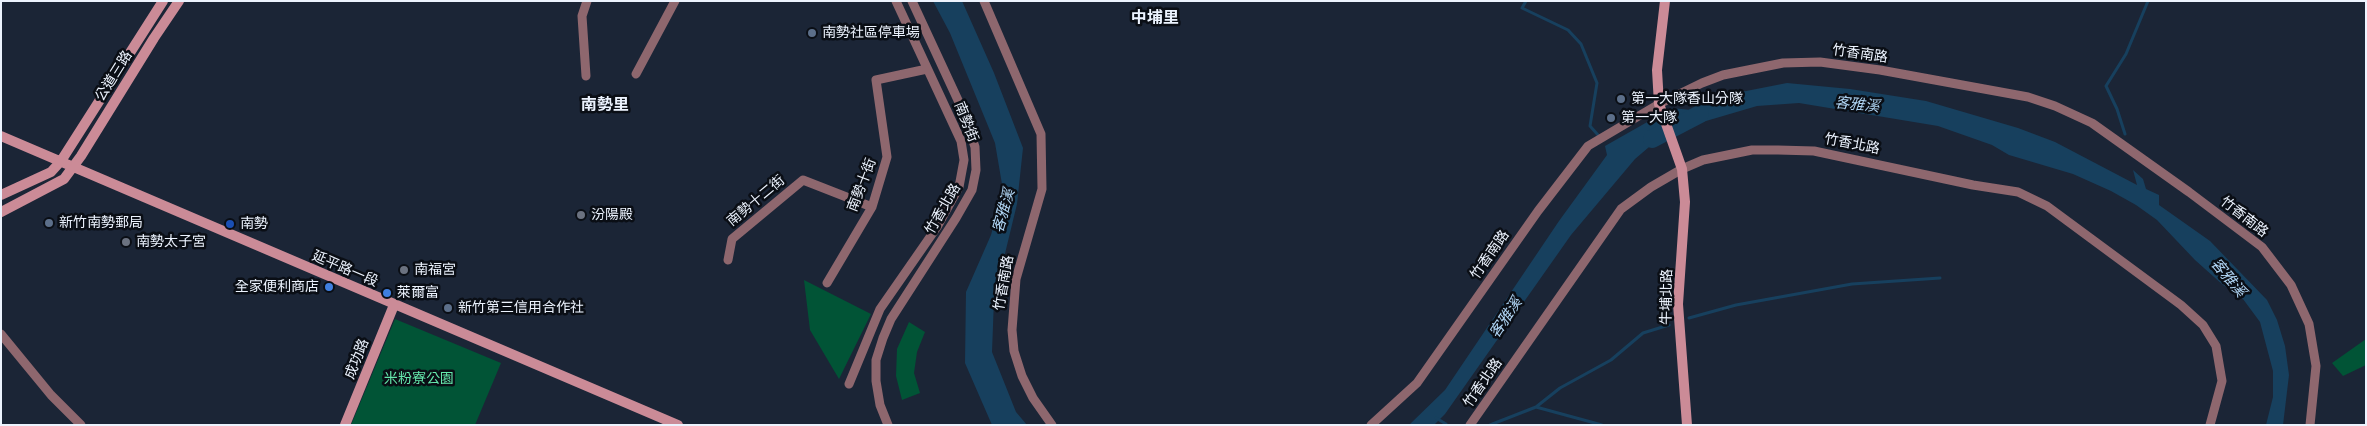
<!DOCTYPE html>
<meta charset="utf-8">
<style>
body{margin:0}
#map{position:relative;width:2367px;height:426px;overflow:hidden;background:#1b2536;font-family:Rubik,sans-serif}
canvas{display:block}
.frame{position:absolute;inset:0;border:2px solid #ecf3fe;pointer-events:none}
</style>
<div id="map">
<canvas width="2367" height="426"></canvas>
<div class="frame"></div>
</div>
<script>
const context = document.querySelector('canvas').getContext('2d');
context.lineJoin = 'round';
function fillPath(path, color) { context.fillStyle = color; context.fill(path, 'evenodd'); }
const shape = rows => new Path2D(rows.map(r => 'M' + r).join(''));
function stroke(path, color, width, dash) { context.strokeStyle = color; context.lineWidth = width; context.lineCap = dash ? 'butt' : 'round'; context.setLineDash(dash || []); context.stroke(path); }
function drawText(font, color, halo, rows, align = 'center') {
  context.font = font + ' Rubik,"Noto Sans TC",sans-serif'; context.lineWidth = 5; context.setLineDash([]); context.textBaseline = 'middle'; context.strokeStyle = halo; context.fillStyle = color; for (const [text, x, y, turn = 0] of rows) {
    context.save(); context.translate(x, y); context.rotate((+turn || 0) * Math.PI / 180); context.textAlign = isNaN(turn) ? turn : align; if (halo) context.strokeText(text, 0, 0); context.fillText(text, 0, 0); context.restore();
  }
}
fillPath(shape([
 [804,280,871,314,839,379,810,330],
 [395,319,501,363,475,425,351,425],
 [909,322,925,332,917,352,914,373,920,393,902,400,896,376,897,349],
 [2366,339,2366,365,2343,376,2332,363]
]), '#015436');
fillPath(shape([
 [933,1,962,1,994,73,1023,148,1017,204,994,299,992,352,1016,412,1027,425,992,425,965,363,966,292,991,235,1003,190,995,143,950,33],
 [1787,83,1850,89,1926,101,2018,128,2055,142,2137,185,2133,170,2143,179,2146,189,2159,195,2159,205,2210,241,2267,300,2277,320,2285,346,2289,375,2283,425,2266,425,2273,397,2273,371,2260,322,2243,299,2223,285,2195,260,2157,220,2136,205,2111,191,2073,174,2009,155,1992,145,1938,126,1799,103,1757,106,1689,126,1676,124,1635,159,1571,235,1445,414,1434,425,1409,425,1445,390,1559,221,1607,155,1605,146,1672,108,1691,110,1719,97,1736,93]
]), '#17405e');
stroke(shape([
 [1526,1,1522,8,1568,30,1581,44,1597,83,1590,126,1598,135],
 [2125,134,2117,109,2106,86,2126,54,2148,1],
 [1689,318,1736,305,1852,284,1940,278],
 [1536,407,1560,388,1611,360,1643,333,1669,325],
 [1436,418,1446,424],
 [1490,425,1536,407,1602,425]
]), '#17405e', 3);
stroke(shape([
 [1652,139,1700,114]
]), '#17405e', 18);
stroke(shape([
 [984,1,1041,134,1042,189,1016,279,1012,330,1014,351,1022,376,1033,398,1052,425],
 [636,74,675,1],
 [586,76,582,16,587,1],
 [728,260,732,239,803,180,872,207],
 [827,283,872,207,887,157,876,80,927,69],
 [1,334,51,395,81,425],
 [849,384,880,309,937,227,959,187,964,160,961,141,896,1],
 [888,425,880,405,876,381,876,360,883,338,891,319,956,218,972,190,976,170,975,147,963,111,912,1],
 [1371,425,1417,383,1538,211,1588,146,1659,104,1702,83,1723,75,1783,63,1820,62,1880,70,2028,97,2055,106,2092,123,2189,192,2262,247,2291,285,2309,324,2316,366,2310,425],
 [1470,425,1621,209,1651,187,1682,169,1703,160,1752,150,1778,150,1814,151,1973,185,2018,192,2047,206,2181,305,2203,325,2216,346,2222,381,2210,425]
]), '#8e676e', 9);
stroke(shape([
 [1665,1,1657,70,1659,104,1682,169,1685,202,1678,304,1687,425],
 [1,136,678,425],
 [1,195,51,172,61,161,163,1],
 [1,212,64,179,81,156,154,38,179,1],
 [345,425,394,305]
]), '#cb8b97', 10);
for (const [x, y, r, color] of [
 [812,33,5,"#5c6f8a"],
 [1621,99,5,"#5c6f8a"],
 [1611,118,5,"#5c6f8a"],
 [581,215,5,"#6b7280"],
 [49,223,5,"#5c6f8a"],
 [230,224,5,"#1a4fb4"],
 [126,242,5,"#6b7280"],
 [404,270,5,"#6b7280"],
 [329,287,5,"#3f7fe0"],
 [387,293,5,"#3f7fe0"],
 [448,308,5,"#5c6f8a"]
]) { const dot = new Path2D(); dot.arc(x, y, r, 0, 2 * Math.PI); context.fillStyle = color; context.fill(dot); stroke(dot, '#0a0e15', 2); }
drawText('14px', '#ecf3fe', '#0a0e15', [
 ["南勢社區停車場",822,33],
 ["第一大隊香山分隊",1631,99],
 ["第一大隊",1621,118],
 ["汾陽殿",591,215],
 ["新竹南勢郵局",59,223],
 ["南勢",240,224],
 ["南勢太子宮",136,242],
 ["南福宮",414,270],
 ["全家便利商店",319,287,"right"],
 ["萊爾富",397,293],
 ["新竹第三信用合作社",458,308]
], 'left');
drawText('14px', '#ecf3fe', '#0a0e15', [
 ["竹香南路",1860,54,8],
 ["公道三路",114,76,-58],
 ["南勢街",966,122,68],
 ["竹香北路",1852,144,11],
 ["南勢十街",862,185,-69],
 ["南勢十二街",756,201,-40],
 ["竹香北路",943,209,-60],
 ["竹香南路",2244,217,38],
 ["竹香南路",1490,255,-55],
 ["延平路一段",345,269,23],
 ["竹香南路",1004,283,-80],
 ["牛埔北路",1667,297,-89],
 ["成功路",357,359,-68],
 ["竹香北路",1483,383,-55]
]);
drawText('14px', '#65e8ac', '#0a0e15', [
 ["米粉寮公園",419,379]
]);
drawText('italic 15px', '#b0d5f4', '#0a0e15', [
 ["客雅溪",1857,105,6],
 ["客雅溪",1004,211,-74],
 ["客雅溪",2228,278,50],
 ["客雅溪",1506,318,-56]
]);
drawText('bold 16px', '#ecf3fe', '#0a0e15', [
 ["中埔里",1155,18],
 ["南勢里",605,105]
]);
</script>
